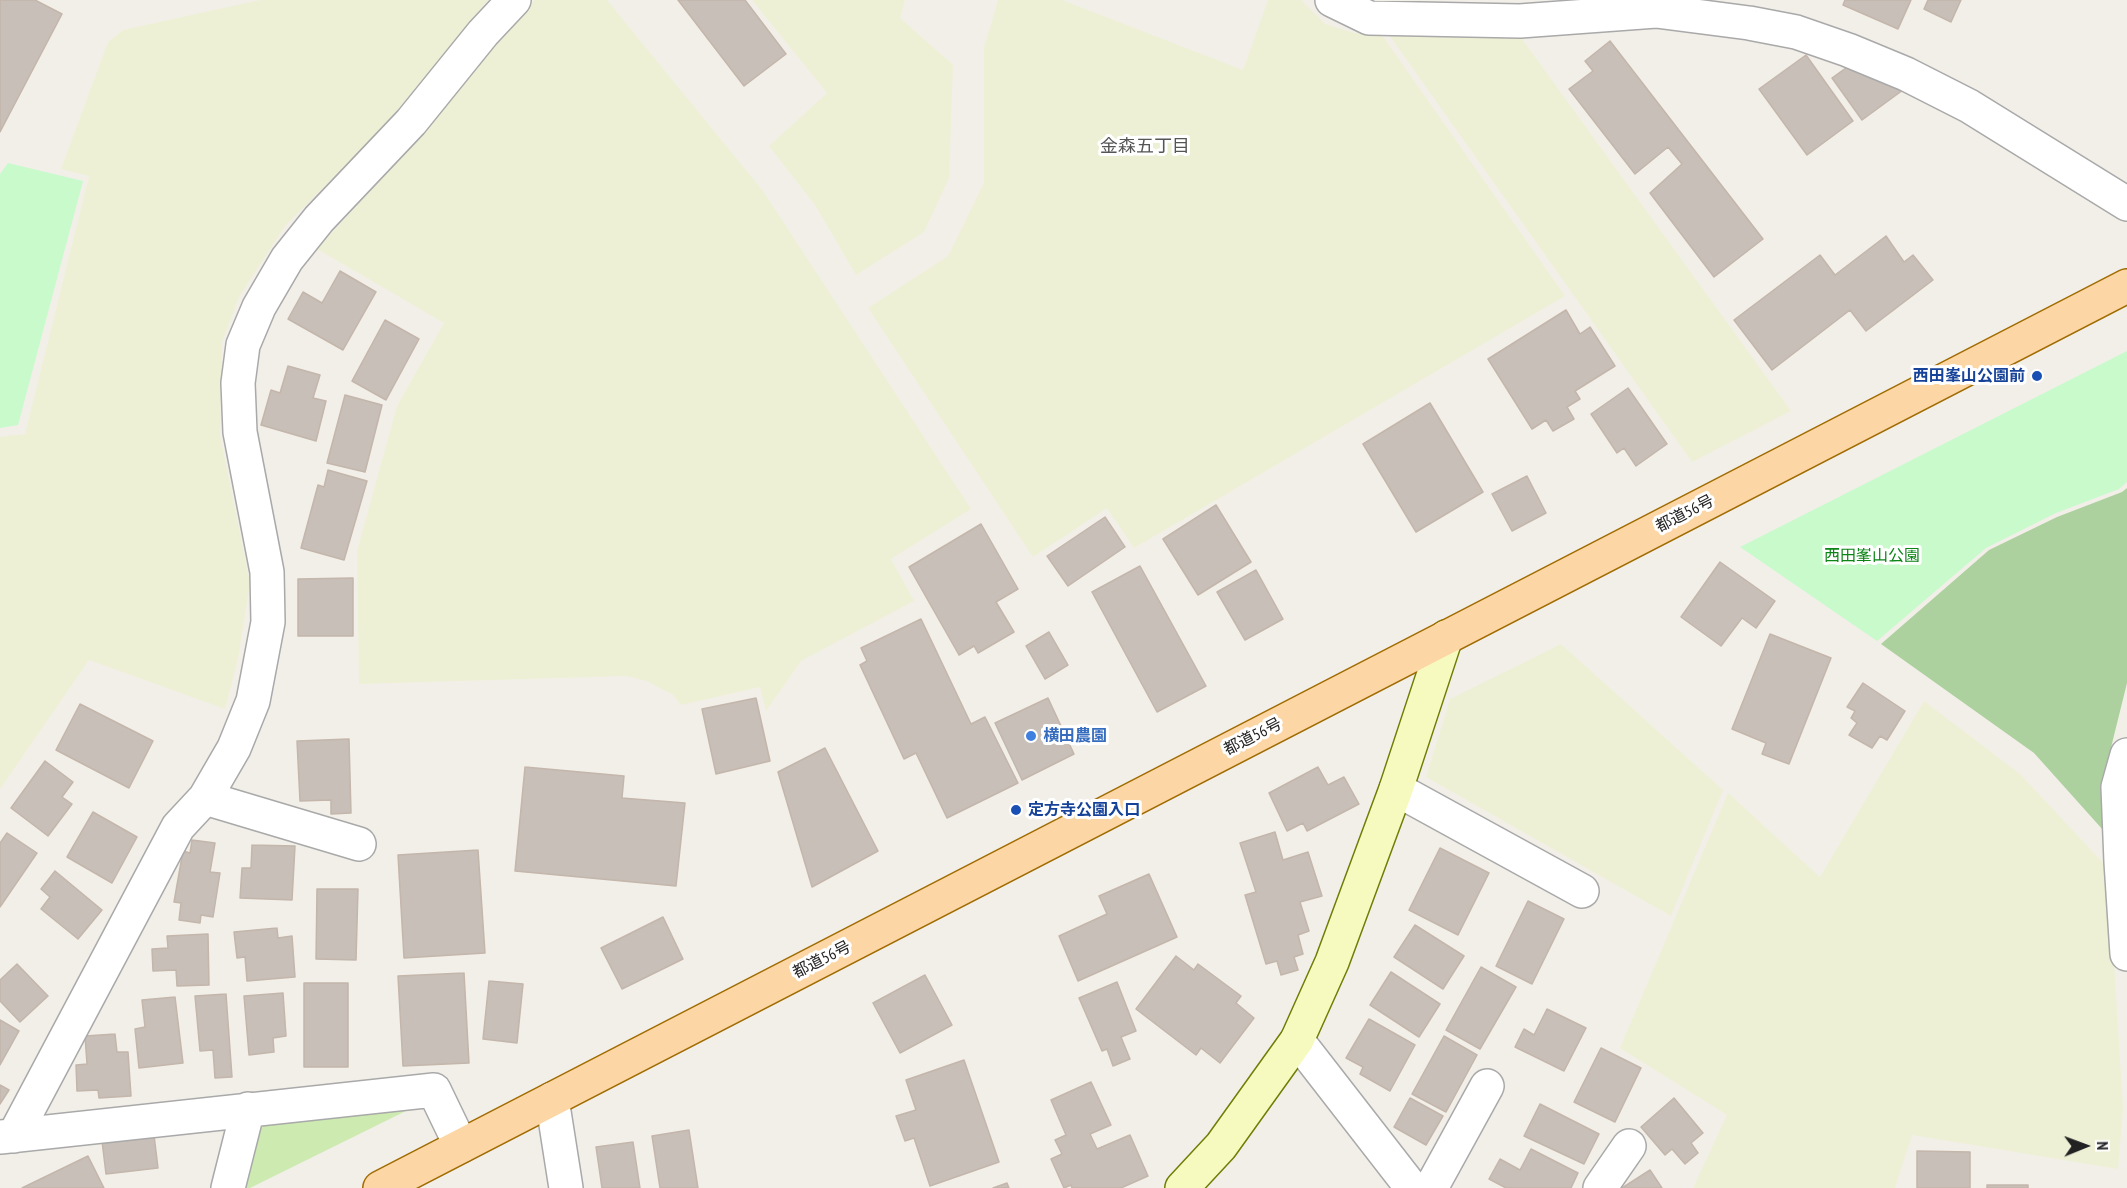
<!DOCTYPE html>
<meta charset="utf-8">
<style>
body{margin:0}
#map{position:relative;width:2127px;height:1188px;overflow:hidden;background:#f2efe9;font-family:"PT Sans Narrow",sans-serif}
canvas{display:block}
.north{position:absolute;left:2055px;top:1116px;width:60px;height:60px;-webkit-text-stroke:4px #fff;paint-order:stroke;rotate:89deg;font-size:16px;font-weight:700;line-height:24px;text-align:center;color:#222}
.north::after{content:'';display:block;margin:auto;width:21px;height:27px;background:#222;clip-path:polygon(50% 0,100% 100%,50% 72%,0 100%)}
</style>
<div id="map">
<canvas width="2127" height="1188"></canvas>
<div class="north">N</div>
</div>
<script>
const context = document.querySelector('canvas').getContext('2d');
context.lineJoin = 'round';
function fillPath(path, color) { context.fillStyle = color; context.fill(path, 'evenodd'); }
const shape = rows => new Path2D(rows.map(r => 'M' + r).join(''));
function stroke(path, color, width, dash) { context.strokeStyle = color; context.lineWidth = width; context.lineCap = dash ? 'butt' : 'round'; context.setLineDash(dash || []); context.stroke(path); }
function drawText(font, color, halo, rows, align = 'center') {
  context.font = font + ' "PT Sans Narrow","Noto Sans JP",sans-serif'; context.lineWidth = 6; context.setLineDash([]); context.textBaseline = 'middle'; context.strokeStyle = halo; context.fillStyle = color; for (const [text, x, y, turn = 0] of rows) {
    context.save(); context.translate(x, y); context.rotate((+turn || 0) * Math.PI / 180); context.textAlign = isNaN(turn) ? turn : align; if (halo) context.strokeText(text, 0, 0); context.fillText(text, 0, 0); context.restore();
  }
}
fillPath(shape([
 [260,0,488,0,383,127,285,226,239,297,222,342,220,436,250,583,238,659,225,709,89,660,0,789,0,437,25,434,89,176,61,169,108,42,123,30],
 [535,0,607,0,763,191,971,509,891,559,914,601,801,661,766,711,760,687,681,705,673,695,647,681,626,676,359,684,357,551,397,406,444,323,317,249,430,126,461,81],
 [752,0,905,0,900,18,953,65,949,178,924,232,856,275,815,205,769,146,827,93],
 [998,0,1062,0,1243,70,1268,0,1301,0,1325,24,1354,33,1382,35,1565,296,1134,548,1107,508,1033,557,868,308,948,256,984,183,984,48],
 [1389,35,1520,36,1791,411,1692,462],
 [1561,644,1723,790,1671,916,1426,777,1450,699],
 [1924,701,2020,774,2108,868,2123,1108,2118,1169,1912,1135,1895,1188,1693,1188,1727,1115,1620,1048,1728,793,1820,877]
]), '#eef0d5');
fillPath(shape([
 [412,1108,250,1188,246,1188,246,1180,258,1132,270,1118]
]), '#cdebb0');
fillPath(shape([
 [2127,488,2127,683,2102,784,2103,830,2034,753,1881,644,1989,550,2057,517,2122,492]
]), '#add19e');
fillPath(shape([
 [8,163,83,181,18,425,0,428,0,174],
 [2127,351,2127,482,2119,489,2056,513,1986,548,1877,641,1740,547]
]), '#c8facc');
const building = shape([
 [0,0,35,0,62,14,0,132,0,0],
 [678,0,745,0,786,54,744,86,678,0],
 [1845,0,1911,0,1898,29,1843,5,1845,0],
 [1928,0,1961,0,1951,22,1924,9,1928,0],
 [1610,41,1763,239,1714,277,1650,193,1682,164,1668,147,1635,174,1569,89,1593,71,1585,61,1610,41],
 [1806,55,1853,121,1807,155,1759,89,1806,55],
 [1850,65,1903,90,1862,120,1832,78,1850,65],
 [1886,236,1904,262,1913,255,1933,280,1866,331,1850,310,1772,370,1734,320,1820,255,1835,275,1886,236],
 [340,271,376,292,343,350,288,319,303,292,322,303,340,271],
 [1566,310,1580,334,1590,327,1615,366,1575,391,1580,399,1567,407,1574,419,1553,431,1546,420,1532,429,1488,359,1566,310],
 [385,320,419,339,386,400,352,381,385,320],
 [288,366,320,375,313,398,326,401,316,441,261,425,271,390,280,393,288,366],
 [1628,388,1667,444,1636,466,1624,448,1617,453,1591,414,1628,388],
 [345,395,382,405,365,472,327,463,345,395],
 [1430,403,1483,492,1416,532,1363,444,1430,403],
 [328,470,367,481,344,560,301,548,318,485,324,487,328,470],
 [1527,476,1546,513,1512,531,1492,494,1527,476],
 [1216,505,1251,562,1198,595,1163,539,1216,505],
 [1105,517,1125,547,1068,586,1047,556,1105,517],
 [981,524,1018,589,996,602,1014,632,978,653,974,646,959,655,909,567,981,524],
 [1720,562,1775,601,1756,628,1742,618,1721,646,1681,617,1720,562],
 [1140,566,1206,686,1157,712,1092,592,1140,566],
 [1256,570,1283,619,1245,640,1217,592,1256,570],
 [353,578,353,636,298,636,298,579,353,578],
 [921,619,971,724,985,717,1018,783,947,818,916,753,904,759,860,665,867,661,861,648,921,619],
 [1049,632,1068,665,1045,679,1026,646,1049,632],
 [1770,634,1831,658,1789,764,1762,754,1766,743,1732,729,1770,634],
 [1863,683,1905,711,1887,740,1880,736,1872,748,1849,735,1857,723,1851,718,1855,711,1847,707,1863,683],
 [756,698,770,761,716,774,702,709,756,698],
 [1048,698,1074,754,1022,780,995,723,1048,698],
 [80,704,153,741,129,788,56,750,80,704],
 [349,739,351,813,331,814,331,800,300,801,297,741,349,739],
 [825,748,878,851,812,887,778,772,825,748],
 [45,761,73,782,62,797,72,804,48,836,11,808,45,761],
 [525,767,624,776,622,798,685,803,676,886,515,871,525,767],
 [1318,767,1328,785,1344,777,1359,804,1307,831,1303,823,1287,831,1269,793,1318,767],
 [93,812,137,837,112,883,67,857,93,812],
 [1275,832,1283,860,1308,852,1322,896,1300,902,1309,931,1298,935,1303,954,1294,957,1298,970,1281,975,1277,961,1266,964,1245,895,1256,892,1240,843,1275,832],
 [7,833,37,853,0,907,0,843,7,833],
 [192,840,215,843,210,872,220,873,213,917,201,915,200,923,179,920,181,903,174,902,183,851,190,853,192,840],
 [252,845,295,846,292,900,240,898,242,868,251,868,252,845],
 [1440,848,1489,873,1458,935,1409,910,1440,848],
 [478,850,485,953,404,958,398,855,478,850],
 [55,871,102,910,78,939,41,909,50,897,41,889,55,871],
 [1149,874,1177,937,1078,981,1059,936,1107,914,1099,896,1149,874],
 [317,889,358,889,356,960,316,959,317,889],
 [1528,901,1564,919,1532,984,1496,966,1528,901],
 [663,917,683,959,622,989,601,948,663,917],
 [1415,925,1464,956,1443,989,1394,957,1415,925],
 [277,928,278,938,292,936,295,977,247,981,245,957,237,958,234,932,277,928],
 [208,934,209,985,177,986,176,970,153,971,152,949,168,948,167,936,208,934],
 [1176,956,1194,970,1198,964,1241,996,1236,1003,1254,1018,1220,1063,1201,1048,1196,1055,1136,1009,1176,956],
 [17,964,48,996,20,1022,0,1001,0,980,17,964],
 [1481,967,1516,987,1480,1049,1446,1030,1481,967],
 [1391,972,1440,1004,1419,1037,1370,1005,1391,972],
 [464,973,469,1063,403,1066,398,976,464,973],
 [925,975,952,1025,900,1053,873,1003,925,975],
 [489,981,523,984,517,1043,483,1039,489,981],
 [1117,982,1136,1031,1121,1037,1130,1059,1113,1066,1107,1049,1102,1051,1079,998,1117,982],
 [304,983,348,983,348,1067,304,1067,304,983],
 [283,993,286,1036,273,1038,274,1052,249,1055,244,996,283,993],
 [226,994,232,1077,215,1078,213,1050,200,1051,195,996,226,994],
 [175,997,183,1063,139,1068,135,1029,145,1027,142,1000,175,997],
 [1547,1009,1586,1028,1564,1071,1515,1047,1524,1029,1534,1035,1547,1009],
 [1369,1019,1415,1045,1390,1091,1360,1074,1363,1067,1346,1058,1369,1019],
 [0,1020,19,1031,0,1065,0,1020],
 [115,1034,117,1052,128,1052,131,1096,99,1098,98,1090,77,1091,76,1065,87,1064,85,1036,115,1034],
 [1444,1036,1477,1055,1446,1112,1412,1094,1444,1036],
 [1601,1048,1641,1068,1615,1122,1574,1102,1601,1048],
 [964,1060,999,1162,930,1186,914,1138,905,1141,896,1116,916,1110,906,1080,964,1060],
 [1091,1082,1111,1125,1090,1134,1097,1149,1130,1135,1148,1176,1121,1188,1072,1188,1071,1185,1064,1188,1051,1159,1062,1154,1055,1140,1066,1135,1051,1100,1091,1082],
 [0,1085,9,1090,0,1104,0,1085],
 [1410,1098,1443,1116,1426,1145,1394,1127,1410,1098],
 [1674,1098,1703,1133,1691,1143,1698,1153,1685,1164,1672,1149,1665,1155,1641,1127,1674,1098],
 [1540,1104,1599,1134,1584,1164,1524,1136,1540,1104],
 [689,1130,698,1188,660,1188,652,1136,689,1130],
 [154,1135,158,1168,106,1174,102,1141,154,1135],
 [633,1142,640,1188,602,1188,596,1147,633,1142],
 [1531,1149,1578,1173,1571,1188,1506,1188,1489,1179,1500,1159,1520,1170,1531,1149],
 [1917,1151,1970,1152,1970,1188,1917,1188,1917,1151],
 [88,1156,104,1188,22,1188,88,1156],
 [1650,1170,1662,1188,1622,1188,1650,1170],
 [1007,1183,1009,1188,993,1188,1007,1183],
 [1987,1185,2028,1185,2028,1188,1987,1188,1987,1185]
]);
fillPath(building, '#c7bfb8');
stroke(building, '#c4b6ab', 1.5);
const street = shape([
 [1332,0,1369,18,1520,21,1656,11,1749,23,1796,32,1848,50,1906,74,1969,106,2127,204],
 [2127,755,2118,787,2121,862,2127,954],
 [1396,789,1582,891],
 [205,798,359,844],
 [1297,1040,1412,1188],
 [552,1099,566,1188],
 [14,1136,178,827,205,798,234,748,253,701,268,622,267,572,240,432,238,383,243,345,259,307,287,259,319,219,411,122,483,33,514,0],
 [0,1137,434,1090,461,1146],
 [228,1188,248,1109],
 [1431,1188,1487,1086],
 [1600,1188,1629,1146]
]);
const secondary = shape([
 [1182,1188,1221,1146,1297,1040,1332,962,1396,789,1446,637]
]);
const primary = shape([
 [380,1188,2127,286]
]);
stroke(street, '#a9a9a9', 36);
stroke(secondary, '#707d05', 36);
stroke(primary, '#a06b00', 36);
stroke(street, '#fff', 33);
stroke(secondary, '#f7fabf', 33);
stroke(primary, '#fcd6a4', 33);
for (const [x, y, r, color] of [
 [2037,376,6,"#1a4fb4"],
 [1031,736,6,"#3f7fe0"],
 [1016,810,6,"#1a4fb4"]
]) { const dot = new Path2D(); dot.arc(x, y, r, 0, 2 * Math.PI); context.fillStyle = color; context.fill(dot); stroke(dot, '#fff', 2); }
drawText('bold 16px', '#164399', '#fff', [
 ["西田峯山公園前",2025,376],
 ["定方寺公園入口",1028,810,"left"]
], 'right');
drawText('16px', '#222', '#fff', [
 ["都道56号",1685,514,-27],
 ["都道56号",1253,737,-27],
 ["都道56号",822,960,-27]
]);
drawText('16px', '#0c8416', '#fff', [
 ["西田峯山公園",1872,556]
]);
drawText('bold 16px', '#366cbe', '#fff', [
 ["横田農園",1043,736]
], 'left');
drawText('18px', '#555', '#fff', [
 ["金森五丁目",1145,147]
]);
</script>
